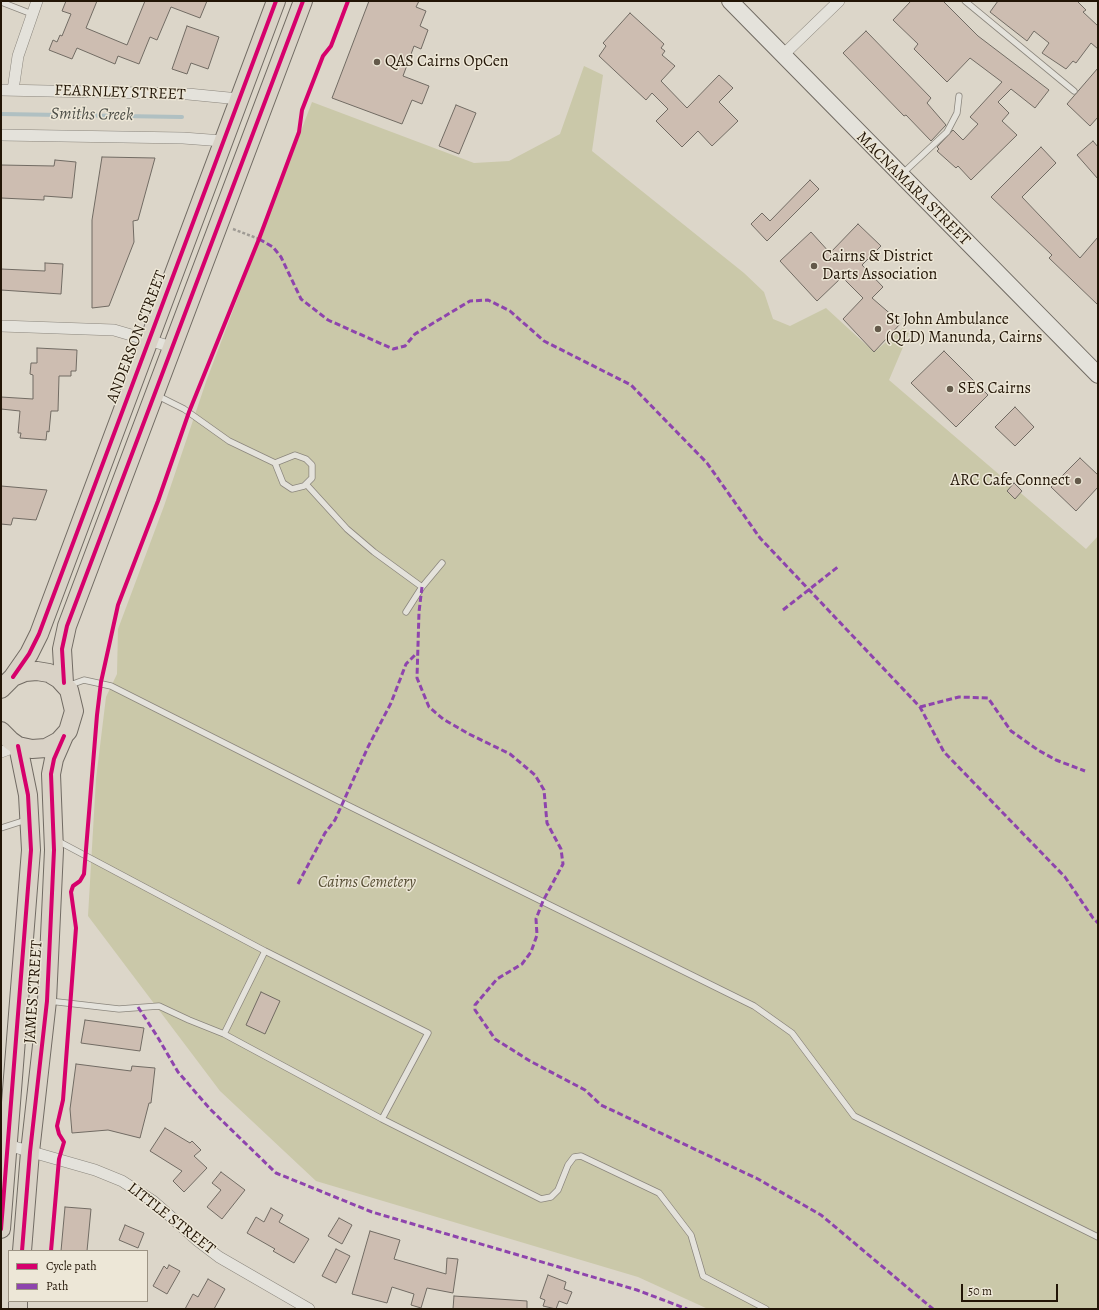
<!DOCTYPE html>
<style>
body{margin:0}
#map{position:relative;width:1099px;height:1310px;overflow:hidden;background:#dcd6c9;font-family:Alegreya,serif}
canvas{display:block}
.frame{position:absolute;inset:0;border:2px solid #221506;pointer-events:none}
.legend{position:absolute;left:8px;top:1250px;width:140px;height:52px;box-sizing:border-box;background:#ede7d7;border:1px solid #9c9383;margin:0;padding:5px 7px;list-style:none;font-size:12px;color:#221506}
.legend li{display:flex;align-items:center;gap:8px;height:20px}
.legend b{width:20px;border:1px solid #9c9383}
.scale{position:absolute;left:961px;top:1284px;width:97px;height:18px;box-sizing:border-box;border:2px solid #221506;border-top:0;padding-left:5px;font-size:12px;line-height:14px;white-space:nowrap;color:#221506;-webkit-text-stroke:3px #ede7d7;paint-order:stroke}
</style>
<div id="map">
<canvas width="1099" height="1310"></canvas>
<div class="frame"></div>
<ul class="legend">
<li><b style="height:5px;background:#d6006c"></b>Cycle path</li>
<li><b style="height:5px;background:#8e44ad"></b>Path</li>
</ul>
<div class="scale">50 m</div>
</div>
<script>
const context = document.querySelector('canvas').getContext('2d');
context.lineJoin = 'round';
function fillPath(path, color) { context.fillStyle = color; context.fill(path, 'evenodd'); }
const shape = rows => new Path2D(rows.map(r => 'M' + r).join(''));
function stroke(path, color, width, dash) { context.strokeStyle = color; context.lineWidth = width; context.lineCap = dash ? 'butt' : 'round'; context.setLineDash(dash || []); context.stroke(path); }
function drawText(font, color, halo, rows, align = 'center') {
  context.font = font + ' Alegreya,serif'; context.lineWidth = 3; context.setLineDash([]); context.textBaseline = 'middle'; context.strokeStyle = halo; context.fillStyle = color; for (const [text, x, y, turn = 0] of rows) {
    context.save(); context.translate(x, y); context.rotate((+turn || 0) * Math.PI / 180); context.textAlign = isNaN(turn) ? turn : align; if (halo) context.strokeText(text, 0, 0); context.fillText(text, 0, 0); context.restore();
  }
}
fillPath(shape([
 [584,66,603,75,592,151,744,273,764,292,773,319,790,326,826,308,874,352,903,328,909,333,889,380,1086,549,1098,536,1098,1309,708,1309,638,1277,316,1181,220,1091,88,916,96,779,106,697,117,674,118,629,164,506,207,379,312,102,474,163,509,161,560,134]
]), '#cac8a9');
stroke(shape([
 [1,114,182,117]
]), '#b0c0c2', 4);
const building = shape([
 [66,1,97,1,86,28,127,45,145,1,207,1,200,18,171,7,157,40,150,37,139,64,118,56,115,64,77,48,72,59,49,50,53,40,57,42,60,35,62,36,71,14,62,11,66,1],
 [369,1,419,1,416,7,426,11,420,26,428,30,421,49,414,46,403,76,429,86,422,104,412,100,402,124,332,98,369,1],
 [911,1,943,1,978,36,1049,90,1035,108,1011,89,998,102,1009,113,1002,121,1017,135,971,180,958,166,956,168,937,151,939,149,937,147,953,130,963,140,978,124,970,117,1002,82,970,58,947,82,914,49,918,44,893,20,911,1],
 [998,1,1077,1,1086,10,1083,12,1098,26,1098,49,1091,43,1076,63,1073,61,1066,69,1042,53,1049,43,1034,31,1027,41,990,12,998,1],
 [630,13,664,44,661,48,665,51,662,55,675,66,661,81,687,108,719,75,733,88,719,102,738,121,712,146,698,131,682,147,656,121,668,109,652,93,646,100,599,56,606,46,603,43,630,13],
 [187,26,219,37,208,69,191,63,187,74,172,69,187,26],
 [866,31,931,98,927,103,946,125,931,141,906,115,904,116,843,53,866,31],
 [1098,68,1098,117,1090,126,1067,104,1098,68],
 [456,105,476,113,459,154,439,146,456,105],
 [1093,141,1098,147,1098,179,1077,155,1093,141],
 [1041,147,1056,163,1022,197,1080,258,1098,237,1098,305,1049,258,1052,255,991,197,1041,147],
 [102,157,155,158,138,220,133,221,134,242,109,306,92,308,92,220,102,157],
 [55,160,76,162,72,198,44,196,44,200,1,198,1,165,54,166,55,160],
 [810,180,819,189,767,241,751,224,762,213,770,221,810,180],
 [858,224,881,246,862,265,883,287,872,298,901,323,874,352,843,319,863,298,842,277,817,301,780,261,811,232,830,253,858,224],
 [45,263,63,264,61,294,1,290,1,269,45,271,45,263],
 [37,348,77,350,76,371,71,371,71,376,59,376,58,411,51,411,49,432,47,431,46,440,20,438,21,433,18,433,20,411,1,409,1,397,33,399,33,375,30,374,31,363,37,363,37,348],
 [944,351,988,395,956,427,911,383,944,351],
 [1015,407,1034,427,1015,446,995,427,1015,407],
 [1080,458,1098,475,1098,487,1076,511,1051,487,1080,458],
 [1014,483,1022,491,1015,499,1007,491,1014,483],
 [1,486,47,490,36,520,13,518,11,525,1,524,1,486],
 [261,992,280,1001,265,1034,246,1025,261,992],
 [85,1020,144,1028,140,1051,81,1043,85,1020],
 [76,1064,131,1071,132,1066,155,1068,151,1103,149,1103,140,1138,108,1130,72,1133,70,1109,76,1064],
 [165,1128,190,1143,192,1141,201,1150,194,1156,207,1168,184,1192,173,1181,182,1171,150,1151,165,1128],
 [221,1172,245,1190,222,1219,207,1207,221,1190,212,1183,221,1172],
 [65,1207,91,1209,87,1251,61,1251,65,1207],
 [271,1208,283,1215,279,1222,309,1239,294,1263,273,1251,275,1249,247,1233,256,1217,264,1222,271,1208],
 [339,1218,352,1225,342,1244,328,1236,339,1218],
 [125,1225,144,1233,138,1248,119,1240,125,1225],
 [370,1231,400,1240,394,1259,446,1274,447,1258,458,1259,453,1293,427,1288,421,1308,411,1305,414,1294,392,1287,387,1303,352,1294,370,1231],
 [336,1249,350,1256,336,1283,322,1276,336,1249],
 [169,1265,180,1271,167,1294,153,1286,164,1266,167,1269,169,1265],
 [548,1275,566,1282,564,1289,572,1292,567,1304,559,1301,556,1309,543,1306,545,1300,540,1298,548,1275],
 [208,1279,225,1289,214,1309,185,1309,193,1294,198,1297,208,1279],
 [454,1296,527,1301,527,1309,453,1309,454,1296]
]);
fillPath(building, '#cdbdb1');
stroke(building, '#716b63', 1);
const lane = shape([
 [965,1,1074,91],
 [1,2,32,14],
 [902,174,947,132,957,113,959,96],
 [156,395,184,409,229,441,275,463,295,455,306,459,312,465,312,478,304,486,292,489,283,483,275,463],
 [306,484,347,529,374,552,422,587,442,563],
 [406,612,422,587],
 [70,689,73,684,84,680,111,686,343,803,754,1006,792,1033,854,1116,1098,1237],
 [1,828,26,820],
 [56,840,265,951,428,1033,382,1119,224,1034,265,951],
 [49,1001,119,1009,159,1006,189,1020,224,1034],
 [382,1119,541,1199,551,1197,558,1190,568,1165,574,1157,581,1156,659,1193,691,1235,703,1276,766,1309]
]);
const street = shape([
 [783,55,839,1],
 [1,90,188,94,239,99],
 [13,90,18,56,37,1],
 [1,135,183,138,223,141],
 [1,326,114,330,172,347],
 [1,752,17,746],
 [4,1144,95,1170,122,1181,153,1201,198,1241,219,1257,309,1309]
]);
const secondary = shape([
 [730,1,1098,375]
]);
const primary = shape([
 [13,677,29,654,39,634,276,1],
 [64,683,62,649,67,626,303,1],
 [1,689,13,677,25,672,37,671,49,673,59,679,69,690,74,711,68,731,59,741,46,748,32,749,18,746,11,741,1,731],
 [1,1229,31,850,28,795,18,746],
 [22,1251,30,1152,47,1001,54,850,51,774,54,759,64,736],
 [18,1309,18,1301]
]);
stroke(lane, '#8b867d', 7);
stroke(street, '#8b867d', 12);
stroke(secondary, '#716b63', 18);
stroke(primary, '#716b63', 20);
stroke(shape([
 [233,229,259,239]
]), '#9f9b94', 2.5, [3, 2]);
stroke(lane, '#e4e2db', 5.5);
stroke(street, '#e4e2db', 11);
stroke(secondary, '#e4e2db', 16);
stroke(primary, '#d9d2c6', 18);
stroke(shape([
 [259,239,273,247,281,257,301,299,328,320,393,349,405,346,415,334,470,301,488,300,510,311,544,341,631,385,707,463,760,538,920,707,944,752,1065,877,1093,918,1098,923],
 [422,587,419,612,417,678,429,707,443,719,469,734,510,754,535,775,544,790,547,823,561,849,563,864,543,901,536,919,537,935,531,952,522,964,497,979,475,1005,475,1010,495,1039,530,1061,585,1090,601,1105,758,1179,821,1215,933,1309],
 [783,610,839,566],
 [920,707,959,697,988,698,1011,731,1038,750,1056,760,1085,771],
 [298,884,325,833,335,820,368,747,391,703,406,664,418,652],
 [138,1007,157,1036,178,1072,210,1109,276,1173,372,1212,637,1290,687,1309]
]), '#8e44ad', 3, [6, 3]);
stroke(shape([
 [13,677,29,654,39,634,276,1],
 [64,683,62,649,67,626,303,1],
 [1,1229,31,850,28,795,18,746],
 [22,1251,30,1152,47,1001,54,850,51,774,54,759,64,736],
 [51,1251,59,1159,64,1142,59,1134,57,1126,63,1100,76,928,71,892,73,886,80,881,84,874,97,715,101,682,118,605,158,501,189,412,259,239,299,132,302,110,323,56,331,46,348,1]
]), '#d6006c', 4);
for (const [x, y, r, color] of [
 [377,62,4,"#63594a"],
 [814,266,4,"#63594a"],
 [878,329,4,"#63594a"],
 [950,389,4,"#63594a"],
 [1078,481,4,"#63594a"]
]) { const dot = new Path2D(); dot.arc(x, y, r, 0, 2 * Math.PI); context.fillStyle = color; context.fill(dot); stroke(dot, '#ede7d7', 1.5); }
drawText('16px', '#221506', '#ede7d7', [
 ["QAS Cairns OpCen",385,62],
 ["Cairns & District",822,257],
 ["Darts Association",822,275],
 ["St John Ambulance",886,320],
 ["(QLD) Manunda, Cairns",886,338],
 ["SES Cairns",958,389],
 ["ARC Cafe Connect",1070,481,"right"]
], 'left');
drawText('16px', '#221506', '#ede7d7', [
 ["FEARNLEY STREET",120,93,2],
 ["MACNAMARA STREET",913,189,45],
 ["ANDERSON STREET",137,337,-69],
 ["JAMES STREET",34,992,-86],
 ["LITTLE STREET",171,1219,38]
]);
drawText('italic 16px', '#585036', '#ede7d7', [
 ["Cairns Cemetery",367,883]
]);
drawText('italic 17px', '#4d4e47', '#ede7d7', [
 ["Smiths Creek",92,115,1]
]);
</script>
